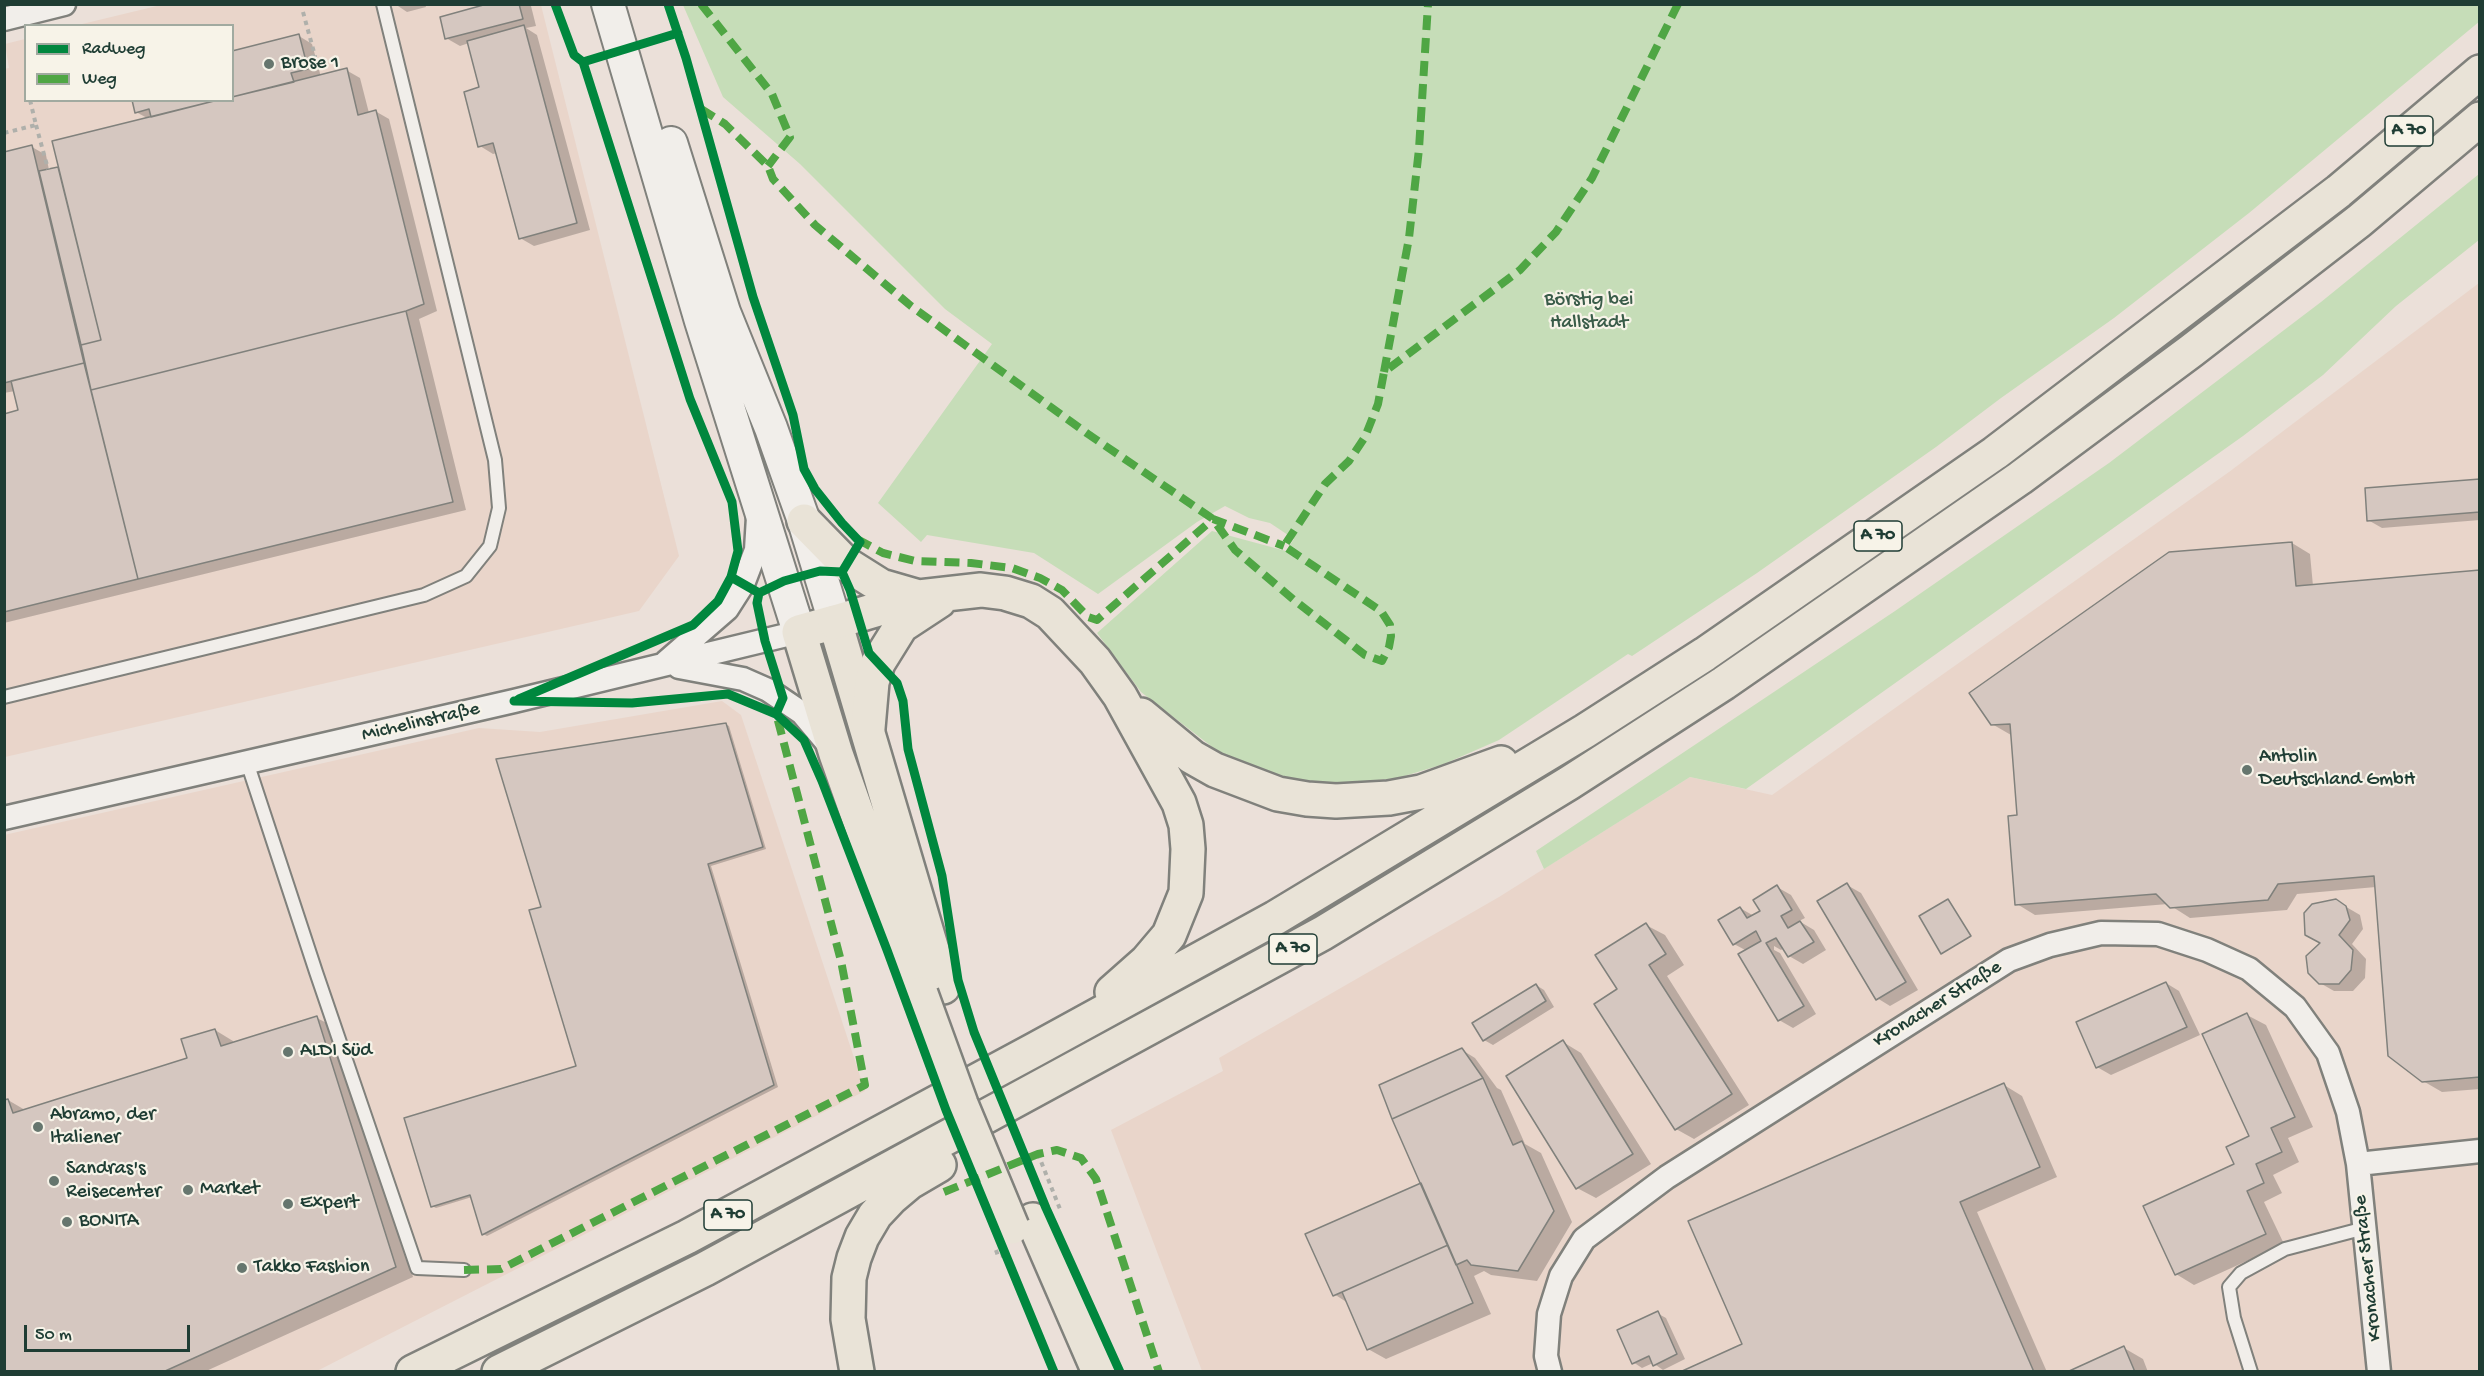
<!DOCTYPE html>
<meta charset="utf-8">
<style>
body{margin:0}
#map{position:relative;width:2484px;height:1376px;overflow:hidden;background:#ebe0d9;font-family:"Gochi Hand",sans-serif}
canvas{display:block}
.frame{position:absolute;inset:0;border:6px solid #1f3d34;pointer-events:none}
.legend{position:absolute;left:24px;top:24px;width:210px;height:78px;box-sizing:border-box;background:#f7f3e8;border:2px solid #a1aaa0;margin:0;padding:8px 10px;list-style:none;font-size:18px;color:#1f3d34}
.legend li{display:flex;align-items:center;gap:12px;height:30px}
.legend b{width:30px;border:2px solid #a1aaa0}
.scale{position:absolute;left:24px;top:1325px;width:166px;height:27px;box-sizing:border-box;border:3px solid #1f3d34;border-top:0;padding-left:8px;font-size:18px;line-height:21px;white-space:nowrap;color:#1f3d34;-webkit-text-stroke:4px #f7f3e8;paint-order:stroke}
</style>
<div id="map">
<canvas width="2484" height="1376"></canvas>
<div class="frame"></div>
<ul class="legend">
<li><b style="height:8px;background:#00873e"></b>Radweg</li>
<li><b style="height:8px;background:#4fa644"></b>Weg</li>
</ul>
<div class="scale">50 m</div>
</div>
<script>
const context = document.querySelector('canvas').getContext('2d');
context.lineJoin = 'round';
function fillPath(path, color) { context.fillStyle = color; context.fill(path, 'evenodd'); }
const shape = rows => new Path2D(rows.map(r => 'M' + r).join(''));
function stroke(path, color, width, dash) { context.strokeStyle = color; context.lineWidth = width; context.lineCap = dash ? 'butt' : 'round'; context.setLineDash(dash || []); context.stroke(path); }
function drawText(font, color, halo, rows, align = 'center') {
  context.font = font + ' "Gochi Hand",sans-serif'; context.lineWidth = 4.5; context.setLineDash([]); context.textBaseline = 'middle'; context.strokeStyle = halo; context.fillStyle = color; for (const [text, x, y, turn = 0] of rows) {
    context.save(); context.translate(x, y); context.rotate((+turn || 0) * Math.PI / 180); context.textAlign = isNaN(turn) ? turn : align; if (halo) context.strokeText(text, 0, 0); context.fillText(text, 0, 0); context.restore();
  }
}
fillPath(shape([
 [161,5,541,5,679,556,639,611,5,757,4,69,9,68,5,44,25,39,26,100,232,100,232,26,78,25],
 [2479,283,2479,1371,1202,1371,1111,1130,1223,1071,1219,1058,1499,897,1690,777,1772,795,2229,472],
 [722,701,741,715,865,1091,317,1371,5,1371,4,835,479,728,540,732]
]), '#e9d5ca');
fillPath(shape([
 [2479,4,2480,21,2249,213,2114,318,2001,398,1936,447,1757,573,1632,656,1628,654,1499,740,1444,764,1398,778,1342,784,1308,782,1271,773,1220,753,1141,692,1097,633,1212,531,1286,551,1294,539,1270,523,1249,518,1225,506,1197,522,1098,594,1034,553,927,535,921,542,878,503,992,344,945,309,800,164,723,97,683,5],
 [2479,174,2479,240,2396,306,2323,375,2243,436,1746,789,1690,777,1544,869,1536,851,1895,611,2109,463,2321,302]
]), '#c6ddb8');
fillPath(shape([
 [395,4,425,4,426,7,407,12],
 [493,4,531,6,536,26,526,28,537,35,590,230,534,246,520,238,497,153,493,154,480,146,481,88,469,43,460,46,446,38],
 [299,36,312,44,321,77,346,70,360,78,369,113,375,111,389,119,437,311,419,319,466,510,4,623,4,415,20,411,15,391,4,393,4,154,32,147,46,155,49,170,60,168,149,119,136,112,134,100,232,100],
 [2480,481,2480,520,2382,528,2368,520],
 [2292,543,2310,554,2313,586,2480,572,2480,1089,2442,1092,2423,1081,2376,887,2297,894,2287,910,2190,918,2168,904,2035,915,2017,904,2019,817,2011,735,1992,724],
 [725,724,729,726,766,849,711,866,778,1087,487,1236,483,1234,472,1197,436,1208,432,1206,578,1067,542,908],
 [1847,885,1861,893,1918,990,1890,1006,1877,998],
 [1777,887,1791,895,1805,918,1799,921,1814,930,1826,950,1803,964,1789,956,1784,948,1781,950,1774,946,1774,950,1780,953,1816,1014,1793,1028,1779,1020,1747,951,1734,944,1740,908,1754,916,1762,912],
 [2336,901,2360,915,2363,929,2352,944,2366,959,2365,978,2353,991,2334,991,2320,983,2320,945],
 [1646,925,1665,935,1684,965,1667,976,1749,1105,1694,1139,1676,1129,1619,989],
 [2166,983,2179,991,2200,1035,2111,1075,2097,1067],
 [1536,985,1544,990,1554,1007,1493,1045,1484,1040],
 [2247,1015,2266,1025,2313,1127,2288,1138,2299,1162,2273,1175,2282,1193,2264,1202,2284,1244,2194,1285,2176,1274,2251,1137],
 [317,1018,336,1028,413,1277,204,1372,4,1372,8,1100,25,1110,189,1059,215,1030,233,1041,234,1044],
 [1563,1042,1581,1053,1651,1164,1596,1198,1577,1188],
 [1462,1050,1475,1058,1497,1088,1501,1090,1525,1144,1541,1153,1572,1222,1537,1281,1491,1275,1484,1271,1474,1276,1491,1314,1386,1359,1368,1349,1348,1303,1334,1294,1423,1184],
 [2004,1085,2022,1096,2057,1177,1977,1212,2047,1372,1684,1372,1744,1345],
 [1657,1313,1666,1318,1685,1359,1663,1370,1653,1363,1642,1368,1633,1362],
 [2124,1348,2143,1359,2148,1372,2070,1372]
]), '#0003');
const building = shape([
 [487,4,519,4,523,19,445,39,440,17,487,4],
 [524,25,577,223,519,239,493,143,478,147,464,92,479,87,467,41,524,25],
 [299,34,308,69,291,73,294,82,232,97,232,51,299,34],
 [347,68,358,115,376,110,424,304,406,311,91,390,81,345,101,340,52,141,218,100,232,100,232,97,347,68],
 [132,100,218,100,151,117,149,109,135,113,132,100],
 [32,145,84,363,4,383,4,152,32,145],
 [58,167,101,340,81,345,39,171,58,167],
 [406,311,453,502,138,579,91,390,406,311],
 [84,363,138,579,4,612,4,414,18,410,11,381,84,363],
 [2480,479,2480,512,2367,521,2365,488,2480,479],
 [2292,542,2296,586,2480,570,2480,1077,2422,1082,2388,1056,2374,876,2278,884,2268,900,2170,908,2156,894,2015,905,2008,816,2017,815,2010,724,1991,725,1969,693,2169,552,2292,542],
 [726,723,763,847,708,864,774,1085,482,1235,470,1195,431,1207,404,1118,576,1066,529,910,541,907,496,759,726,723],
 [1847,883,1906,982,1876,1000,1817,901,1847,883],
 [1777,885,1792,910,1781,916,1788,928,1800,921,1814,942,1788,957,1776,938,1766,943,1804,1006,1778,1021,1738,954,1761,941,1756,931,1733,945,1718,920,1740,907,1747,918,1760,911,1753,900,1777,885],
 [1948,899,1971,936,1941,954,1919,916,1948,899],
 [2336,899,2346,906,2350,920,2339,935,2353,950,2351,970,2339,984,2319,984,2308,973,2306,956,2320,943,2305,935,2304,913,2312,904,2336,899],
 [1646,923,1666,954,1649,965,1732,1094,1675,1130,1594,1004,1617,989,1595,955,1646,923],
 [2166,982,2187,1027,2096,1068,2076,1022,2166,982],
 [1536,984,1546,1001,1483,1041,1472,1023,1536,984],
 [2247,1013,2295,1117,2271,1128,2282,1152,2256,1164,2264,1183,2247,1191,2266,1234,2175,1275,2143,1206,2234,1164,2226,1147,2249,1136,2202,1034,2247,1013],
 [317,1016,396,1267,163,1372,4,1372,4,1100,8,1099,13,1113,187,1058,181,1039,215,1029,221,1046,317,1016],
 [1563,1040,1633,1154,1576,1189,1506,1076,1563,1040],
 [1462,1048,1483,1078,1392,1119,1379,1085,1462,1048],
 [1483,1078,1513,1145,1522,1141,1554,1211,1518,1271,1471,1265,1467,1260,1456,1265,1392,1119,1483,1078],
 [2004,1083,2040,1167,1960,1202,2034,1372,1680,1372,1742,1344,1688,1221,2004,1083],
 [1421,1183,1448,1245,1333,1296,1305,1234,1421,1183],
 [1448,1245,1473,1303,1367,1350,1342,1292,1448,1245],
 [1658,1311,1677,1354,1653,1366,1649,1356,1632,1364,1617,1330,1658,1311],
 [2124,1346,2135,1372,2067,1372,2124,1346]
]);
fillPath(building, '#d5c7c0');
stroke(building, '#80817c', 1.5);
const lane = shape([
 [4,697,424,595,466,576,490,546,499,508,495,460,383,4],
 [247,762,316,972,417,1268,464,1270],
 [2251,1372,2234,1318,2229,1287,2241,1273,2285,1249,2365,1228]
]);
const street = shape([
 [4,19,64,4],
 [666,662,727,609,743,584,756,550,758,517],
 [679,667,743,679,768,690,802,713,828,744],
 [4,818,514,701,799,632],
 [2358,1164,2480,1151],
 [1550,1372,1546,1356,1549,1314,1561,1276,1584,1239,1667,1177,2009,960,2050,945,2101,933,2158,934,2207,950,2249,969,2295,1007,2328,1053,2348,1112,2358,1164,2379,1372]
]);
const secondary = shape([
 [608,4,701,321,799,632],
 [671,143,724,312,771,428,804,521,835,622]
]);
const primary = shape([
 [921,994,836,754,799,632,835,622,943,987],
 [1033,1220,1099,1372]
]);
const highway = shape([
 [804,521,846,564,881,586,919,597],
 [835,622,919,597,981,590,1005,593,1031,601,1050,613,1095,661,1120,696,1179,803,1186,825,1188,849,1186,893,1169,935,1147,961,1112,992],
 [1141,715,1192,757,1215,770,1278,794,1307,799,1336,801,1389,798,1421,792,1501,763],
 [868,728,872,682,878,663,901,626,939,601],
 [413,1372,687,1237,1036,1049,1275,918,1585,731,1705,654,1995,453,2339,191,2480,72],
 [499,1372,705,1269,1323,933,1569,783,1724,683,2020,478,2191,351,2359,221,2480,119],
 [857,1372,848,1319,849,1278,854,1258,862,1237,875,1215,891,1198,910,1182,939,1165]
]);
stroke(lane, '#80817c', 16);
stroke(street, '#80817c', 27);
stroke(secondary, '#80817c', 36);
stroke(primary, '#80817c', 38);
stroke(highway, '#80817c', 38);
stroke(shape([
 [303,12,315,56,305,59],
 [36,125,48,169],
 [4,133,36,125,30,100],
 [1038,1154,1060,1209],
 [996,1250,998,1256,1006,1255]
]), '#afb0ab', 4, [4.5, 4.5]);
stroke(lane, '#f1eeea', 12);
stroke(street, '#f1eeea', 22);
stroke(secondary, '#f1eeea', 32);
stroke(primary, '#e9e3d7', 33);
stroke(highway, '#e9e3d7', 33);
const primaryBridge = shape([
 [921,994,961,1104,1012,1227]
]);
stroke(primaryBridge, '#80817c', 38, []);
stroke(primaryBridge, '#e9e3d7', 33);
stroke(shape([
 [701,4,772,94,790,137,768,166],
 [701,109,725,124,768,166,773,179,815,225,911,306,1088,434,1213,519,1235,550,1294,600,1365,655,1382,661,1389,647,1391,636,1390,625,1381,611,1284,546,1325,484,1349,461,1365,437,1378,404,1384,372,1520,270,1556,232,1592,178,1678,4],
 [1384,372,1409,238,1419,149,1428,4],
 [857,539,883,553,915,561,971,563,1012,568,1040,578,1062,590,1088,617,1097,620,1213,519,1284,546],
 [944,1192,1038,1154,1057,1150,1081,1158,1096,1179,1159,1372],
 [464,1270,501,1269,865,1085,841,961,777,717]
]), '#4fa644', 8, [15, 8]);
stroke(shape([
 [668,4,686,58,753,297,793,415,804,469,815,489,842,523,860,542,842,572,820,571,784,581,759,593,731,577],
 [583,62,678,33],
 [842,572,850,590,869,653,897,683,903,701,908,749,942,876,958,980,974,1032,1046,1208,1120,1372],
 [759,593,757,603,765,641,783,698,776,714],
 [519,699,693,625,718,601,731,577,738,551,732,502,690,399,583,62,574,55,555,4],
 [514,701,632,703,728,694,776,714,804,740,822,781,887,950,946,1110,1054,1372]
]), '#00873e', 9);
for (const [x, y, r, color] of [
 [269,64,6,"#66766e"],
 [2247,770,6,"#66766e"],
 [288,1052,6,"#66766e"],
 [38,1127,6,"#66766e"],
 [54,1181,6,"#66766e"],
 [188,1190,6,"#66766e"],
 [288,1204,6,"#66766e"],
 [67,1222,6,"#66766e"],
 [242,1268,6,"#66766e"]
]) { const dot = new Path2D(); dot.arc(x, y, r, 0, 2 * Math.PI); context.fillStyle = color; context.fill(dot); stroke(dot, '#f7f3e8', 2); }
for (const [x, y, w] of [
 [2409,131,48],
 [1878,536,48],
 [1293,949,48],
 [728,1215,48]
]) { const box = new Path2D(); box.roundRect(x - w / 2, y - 15, w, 30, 4.5); context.fillStyle = '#f7f3e8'; context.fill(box); stroke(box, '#1f3d34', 1.5); }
drawText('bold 18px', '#1f3d34', null, [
 ["A 70",2409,131],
 ["A 70",1878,536],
 ["A 70",1293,949],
 ["A 70",728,1215]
]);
drawText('20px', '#1f3d34', '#f7f3e8', [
 ["Brose 1",281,64],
 ["Antolin",2259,758],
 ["Deutschland GmbH",2259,781],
 ["ALDI Süd",300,1052],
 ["Abramo, der",50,1116],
 ["Italiener",50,1139],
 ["Sandras's",66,1170],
 ["Reisecenter",66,1193],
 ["Market",200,1190],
 ["Expert",300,1204],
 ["BONITA",79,1222],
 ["Takko Fashion",254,1268]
], 'left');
drawText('20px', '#3a5c49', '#f7f3e8', [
 ["Börstig bei",1589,301],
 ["Hallstadt",1589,324]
]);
drawText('20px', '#1f3d34', '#f7f3e8', [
 ["Michelinstraße",421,723,-13],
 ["Kronacher Straße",1938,1005,-32],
 ["Kronacher Straße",2369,1268,-96]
]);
</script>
